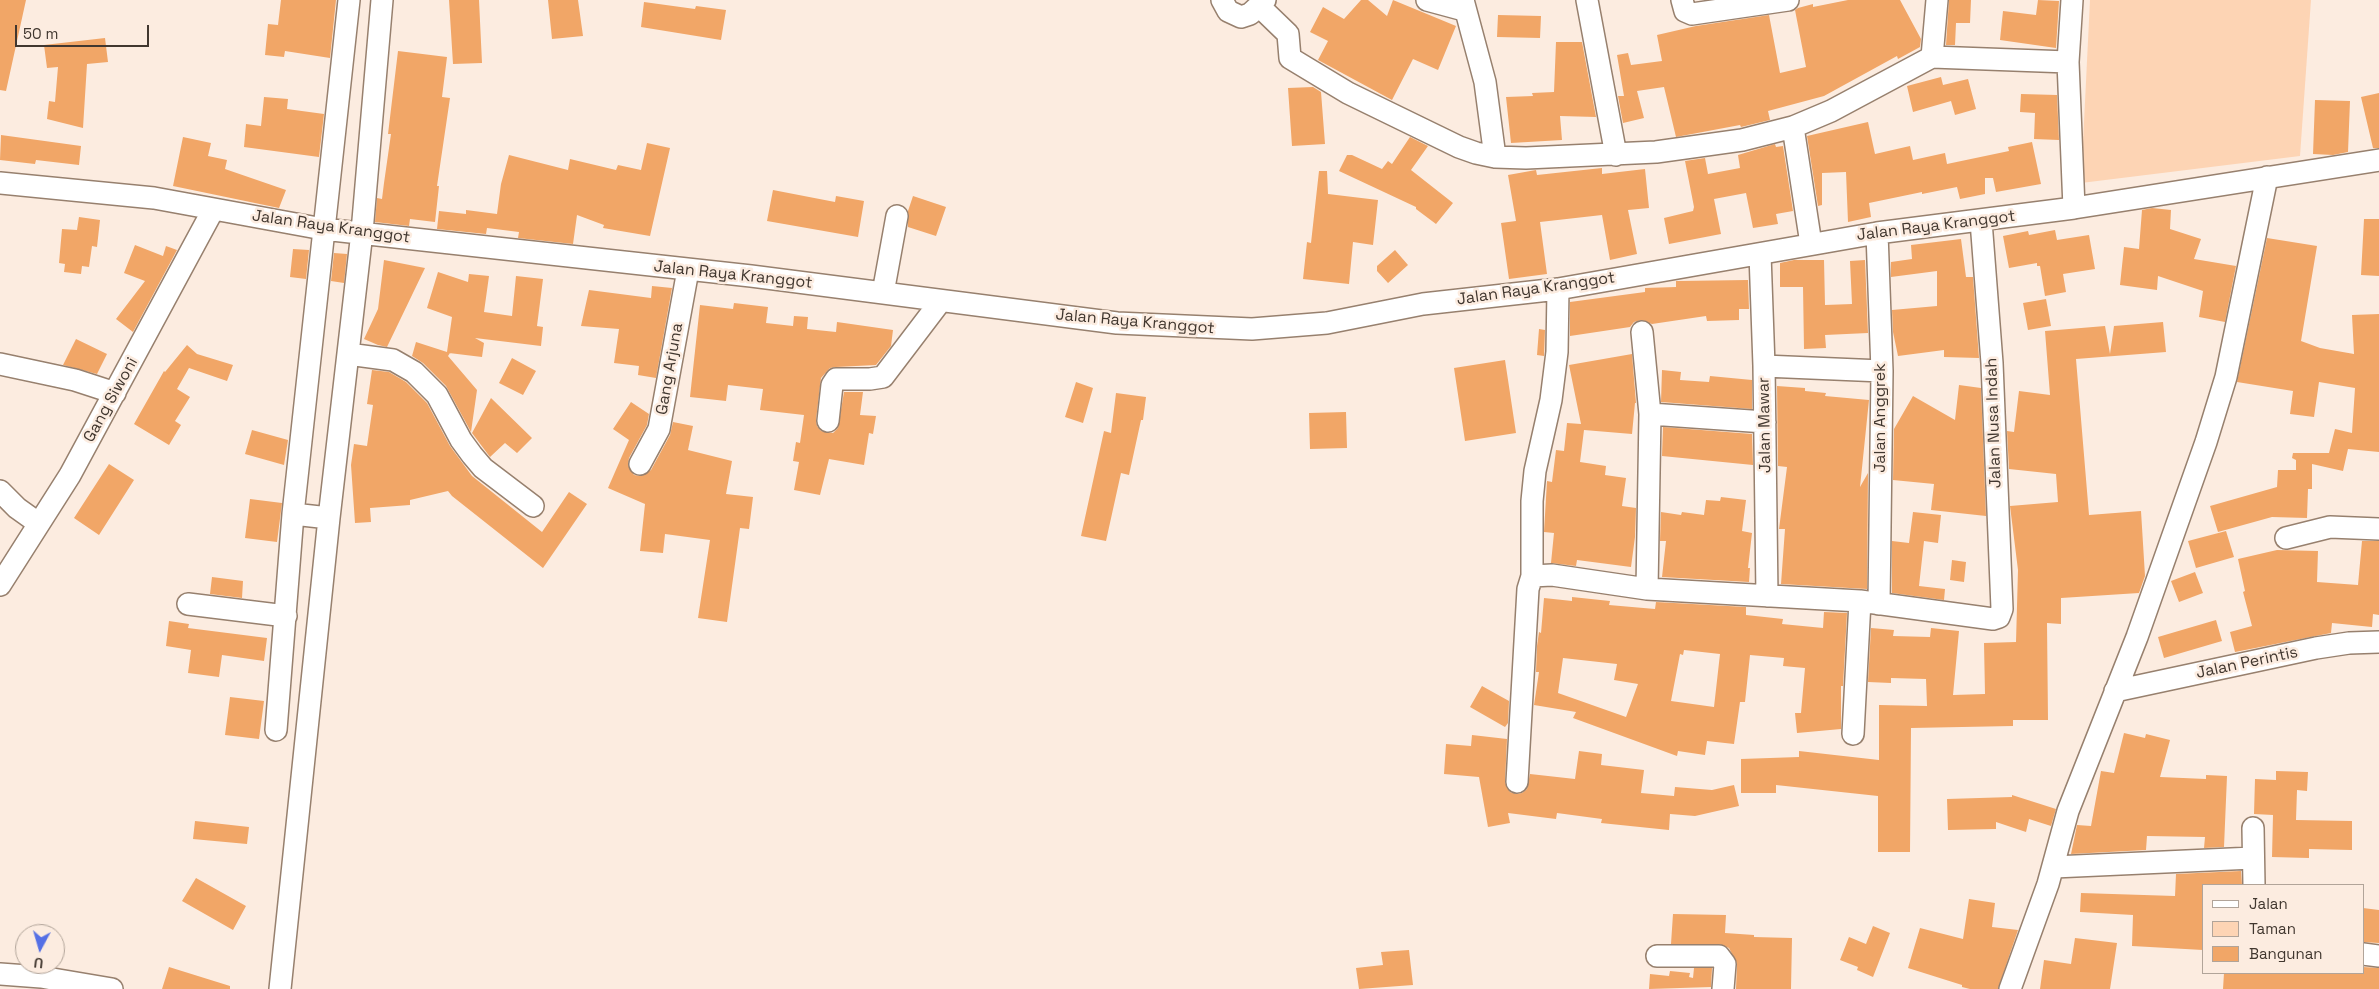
<!DOCTYPE html>
<style>
body{margin:0}
#map{position:relative;width:2379px;height:989px;overflow:hidden;background:#fcece0;font-family:"Space Grotesk",sans-serif}
canvas{display:block}
.legend{position:absolute;left:2202px;top:884px;width:162px;height:90px;box-sizing:border-box;background:#fcece0;border:1px solid #b1a499;margin:0;padding:6px 9px;list-style:none;font-size:15px;color:#41372f}
.legend li{display:flex;align-items:center;gap:10px;height:25px}
.legend b{width:25px;border:1px solid #b1a499}
.north{position:absolute;left:15px;top:924px;width:50px;height:50px;box-sizing:border-box;background:#fcece0;border:1px solid #b1a499;border-radius:50%;rotate:186deg;font-size:14px;font-weight:700;line-height:20px;text-align:center;color:#41372f}
.north::after{content:'';display:block;margin:auto;width:18px;height:22px;background:#5570e5;clip-path:polygon(50% 0,100% 100%,50% 72%,0 100%)}
.scale{position:absolute;left:15px;top:25px;width:134px;height:22px;box-sizing:border-box;border:2px solid #41372f;border-top:0;padding-left:6px;font-size:15px;line-height:18px;white-space:nowrap;color:#41372f;-webkit-text-stroke:4px #fcece0;paint-order:stroke}
</style>
<div id="map">
<canvas width="2379" height="989"></canvas>
<ul class="legend">
<li><b style="height:6px;background:#fff"></b>Jalan</li>
<li><b style="height:14px;background:#fdd4b4"></b>Taman</li>
<li><b style="height:14px;background:#f1a667"></b>Bangunan</li>
</ul>
<div class="north">U</div>
<div class="scale">50 m</div>
</div>
<script>
const context = document.querySelector('canvas').getContext('2d');
context.lineJoin = 'round';
function fillPath(path, color) { context.fillStyle = color; context.fill(path, 'evenodd'); }
const shape = rows => new Path2D(rows.map(r => 'M' + r).join(''));
function stroke(path, color, width, dash) { context.strokeStyle = color; context.lineWidth = width; context.lineCap = dash ? 'butt' : 'round'; context.setLineDash(dash || []); context.stroke(path); }
function drawText(font, color, halo, rows, align = 'center') {
  context.font = font + ' "Space Grotesk",sans-serif'; context.lineWidth = 5; context.setLineDash([]); context.textBaseline = 'middle'; context.strokeStyle = halo; context.fillStyle = color; for (const [text, x, y, turn = 0] of rows) {
    context.save(); context.translate(x, y); context.rotate((+turn || 0) * Math.PI / 180); context.textAlign = isNaN(turn) ? turn : align; if (halo) context.strokeText(text, 0, 0); context.fillText(text, 0, 0); context.restore();
  }
}
fillPath(shape([
 [2090,0,2311,0,2300,156,2081,183]
]), '#fdd4b4');
fillPath(shape([
 [0,0,26,0,6,91,0,90],
 [281,0,336,0,330,58,285,51,284,57,265,55,268,24,278,25],
 [449,0,479,0,482,63,453,64],
 [548,0,578,0,583,36,552,39],
 [1361,0,1368,0,1387,16,1393,0,1456,26,1438,70,1413,59,1392,100,1318,60,1328,41,1310,32,1323,7,1344,19],
 [1848,0,1900,0,1921,39,1920,47,1898,59,1897,56,1824,96,1768,111,1770,120,1741,127,1740,125,1676,137,1664,87,1637,91,1644,118,1623,123,1618,96,1624,96,1617,55,1628,53,1631,65,1662,61,1657,35,1696,26,1769,15,1780,73,1806,67,1795,10,1798,8,1813,4,1813,7],
 [1949,0,1971,0,1970,23,1956,23,1955,45,1946,45],
 [2038,0,2059,1,2056,48,2000,40,2003,11,2036,15],
 [644,2,695,9,696,6,726,10,721,40,641,27],
 [1498,15,1541,16,1540,38,1497,37],
 [105,38,108,62,87,64,83,128,47,119,49,101,55,102,58,67,47,68,44,45],
 [1556,42,1582,42,1596,117,1560,116,1562,140,1511,143,1506,97,1533,96,1532,93,1554,92],
 [398,51,447,57,442,97,450,98,437,186,439,186,435,222,410,219,409,226,375,222,377,198,382,199,384,183,391,134,388,134],
 [1941,77,1943,85,1968,79,1976,109,1955,115,1951,101,1913,112,1907,86],
 [1313,87,1321,92,1325,144,1292,146,1288,88],
 [2379,93,2379,148,2373,148,2361,97],
 [2021,94,2057,95,2059,140,2034,139,2035,113,2020,112],
 [264,97,288,99,287,109,324,114,319,157,244,147,246,124,261,126],
 [2315,100,2350,101,2348,152,2333,155,2313,154],
 [1868,122,1875,154,1910,146,1913,160,1945,153,1947,164,2009,151,2008,147,2032,142,2041,184,1996,192,1993,178,1985,178,1985,194,1960,199,1957,187,1922,194,1922,192,1869,203,1871,217,1848,222,1846,172,1822,173,1822,205,1818,206,1807,136],
 [1,135,81,146,79,165,36,160,35,164,0,160],
 [183,137,211,143,208,156,227,160,225,169,286,190,279,208,173,186],
 [1410,137,1428,146,1411,170,1453,203,1436,224,1416,209,1416,207,1339,171,1347,155,1352,155,1382,169,1388,161,1392,164],
 [647,143,670,148,650,236,603,228,604,225,577,215,573,244,518,238,519,232,487,228,486,234,437,229,439,211,466,214,466,210,497,214,501,184,509,155,568,170,570,159,616,170,618,165,641,170],
 [1775,144,1776,147,1783,146,1793,211,1776,214,1778,224,1753,228,1746,193,1714,199,1721,234,1669,244,1664,218,1693,211,1694,207,1685,161,1705,158,1708,174,1740,168,1738,155],
 [1602,168,1602,174,1645,169,1649,208,1628,210,1637,254,1610,260,1602,215,1540,222,1547,274,1509,279,1501,223,1516,221,1508,175,1536,170,1537,175],
 [1319,171,1327,171,1328,194,1378,200,1373,245,1353,242,1349,284,1303,279,1307,242,1311,243],
 [773,190,835,202,836,196,864,201,858,237,767,221],
 [913,196,946,207,936,236,908,227,908,211],
 [2152,208,2171,210,2170,229,2201,239,2194,259,2236,266,2225,322,2199,317,2203,291,2158,276,2157,290,2120,285,2124,247,2139,249,2142,210],
 [79,217,100,220,97,247,92,246,89,267,82,266,81,274,64,272,65,264,59,263,62,229,77,230],
 [2364,219,2379,219,2379,276,2361,275],
 [2055,230,2057,240,2089,235,2095,269,2063,274,2066,292,2045,296,2040,266,2037,266,2037,263,2009,268,2003,236,2028,231,2029,235],
 [2267,238,2317,246,2301,341,2320,348,2354,354,2352,315,2379,314,2379,452,2348,449,2343,471,2312,464,2312,489,2308,489,2307,518,2272,517,2218,532,2210,506,2277,487,2278,470,2296,470,2296,460,2292,458,2293,453,2329,453,2335,429,2352,433,2355,388,2319,382,2314,417,2290,414,2293,391,2237,382],
 [1961,239,1966,277,1973,277,1979,358,1944,357,1944,350,1898,356,1893,332,1892,310,1937,306,1937,271,1891,277,1891,262,1912,259,1911,245],
 [135,245,163,256,166,246,177,250,133,332,116,319,145,281,124,273],
 [293,249,309,250,306,279,290,277],
 [1395,250,1408,265,1388,283,1377,271,1377,266],
 [334,253,347,254,344,283,331,281],
 [384,260,425,268,387,347,378,345,364,339,378,309],
 [1794,260,1824,260,1825,305,1852,304,1850,261,1865,260,1868,333,1825,335,1826,348,1804,349,1803,287,1780,287,1780,263],
 [438,272,468,282,469,274,489,276,484,312,512,316,516,276,543,279,537,326,543,327,541,346,475,338,484,343,482,357,449,353,450,353,448,356,477,390,471,432,446,386,423,363,412,356,416,342,447,352,452,317,427,308],
 [1748,280,1749,309,1739,309,1739,320,1707,321,1706,316,1652,324,1641,320,1634,322,1630,327,1570,336,1570,302,1645,292,1645,288,1676,287,1676,281,1679,281],
 [652,286,672,288,656,378,638,375,639,366,614,363,619,329,581,326,589,290,651,298],
 [2046,299,2051,326,2028,330,2023,303],
 [734,303,768,307,766,323,793,326,794,316,808,317,807,329,836,332,837,322,893,330,891,346,876,365,836,367,830,368,821,378,816,420,817,426,821,431,833,433,838,428,844,392,863,392,860,415,876,416,873,434,869,433,864,465,829,459,820,495,794,490,799,462,793,461,796,442,800,443,804,415,760,410,763,389,728,385,726,401,690,397,700,305,733,309],
 [2163,322,2166,352,2076,359,2089,515,2141,511,2145,576,2139,593,2061,598,2061,624,2047,623,2048,720,2013,720,2013,726,1911,728,1910,852,1878,852,1878,796,1776,785,1776,793,1741,793,1741,759,1799,757,1799,751,1879,760,1879,705,1927,706,1926,679,1891,678,1891,683,1868,682,1871,628,1894,630,1893,636,1930,637,1931,628,1959,631,1953,695,1985,694,1984,643,2016,642,2018,570,2010,506,2058,502,2056,474,2009,469,2007,431,2014,432,2019,391,2050,395,2045,331,2105,326,2110,354,2114,326],
 [1539,329,1545,330,1544,356,1537,355],
 [76,339,107,354,97,374,63,365],
 [187,345,197,354,233,365,227,381,189,368,177,389,190,397,175,421,181,425,169,445,134,424,164,371,165,372],
 [1632,354,1636,403,1635,403,1632,434,1584,430,1580,462,1606,466,1605,475,1626,478,1622,506,1636,508,1635,537,1631,567,1577,560,1576,566,1551,563,1554,533,1544,532,1547,481,1552,482,1556,450,1564,451,1567,423,1581,424,1569,365],
 [512,358,536,371,523,395,499,383],
 [1505,360,1516,433,1465,441,1454,368],
 [372,370,389,372,406,382,427,403,450,446,472,476,542,532,569,492,587,504,543,568,452,496,448,491,410,500,410,505,370,508,371,522,355,523,351,465,354,444,367,446,373,405,367,404],
 [1662,370,1681,372,1680,380,1709,382,1710,376,1752,380,1752,409,1661,402],
 [1076,382,1093,388,1083,423,1065,417],
 [1959,385,1981,388,1986,516,1931,510,1934,484,1893,480,1894,429,1913,396,1955,420],
 [1777,386,1805,388,1805,391,1826,393,1825,396,1869,400,1860,487,1868,473,1867,589,1781,584,1785,529,1779,529,1787,467,1778,466],
 [1116,393,1146,397,1143,420,1141,420,1129,475,1121,473,1106,541,1081,536,1104,431,1111,433],
 [491,398,532,438,517,453,505,443,490,457,472,433],
 [631,402,649,414,647,425,629,458,628,465,634,475,641,476,651,470,670,435,673,422,693,426,688,450,732,461,726,494,753,497,749,529,740,528,727,622,698,618,710,540,665,534,663,553,640,551,645,504,608,488,629,440,613,429],
 [1346,412,1347,448,1310,449,1309,413],
 [1663,427,1752,434,1753,465,1662,456],
 [252,430,288,440,284,465,245,454],
 [109,464,134,480,99,535,74,518],
 [1721,497,1746,500,1742,531,1752,533,1748,568,1750,568,1749,582,1662,577,1666,541,1660,541,1661,512,1681,515,1682,512,1704,515,1706,500,1720,501],
 [250,499,282,503,277,542,245,538],
 [1913,512,1941,515,1938,543,1924,541,1919,586,1945,589,1944,600,1892,593,1892,541,1909,543],
 [2226,531,2234,557,2196,568,2188,541],
 [2362,541,2379,541,2379,615,2373,614,2372,627,2332,623,2331,633,2235,652,2230,632,2252,626,2243,592,2245,591,2238,559,2277,550,2318,551,2317,582,2358,585],
 [1952,560,1966,562,1964,582,1950,580],
 [2195,572,2203,593,2179,602,2171,581],
 [212,577,243,581,242,598,210,594],
 [1572,597,1610,601,1609,605,1655,609,1656,602,1746,607,1746,615,1783,619,1782,624,1823,628,1824,612,1847,613,1843,686,1841,686,1841,729,1797,733,1795,713,1801,713,1805,668,1783,666,1784,658,1750,655,1745,702,1740,702,1734,744,1707,741,1705,755,1678,751,1677,756,1573,718,1576,712,1534,705,1539,672,1536,672,1537,646,1539,632,1541,633,1544,598,1572,601],
 [1684,650,1720,654,1714,707,1671,701,1680,654,1683,655],
 [1563,658,1617,664,1614,680,1638,684,1626,717,1558,693],
 [2216,620,2222,641,2164,658,2158,637],
 [169,621,189,624,188,628,267,638,264,661,222,655,219,677,188,673,191,650,166,646],
 [1482,686,1509,701,1508,723,1505,727,1470,707],
 [230,697,264,701,259,739,225,735],
 [2124,733,2145,738,2146,734,2170,740,2160,777,2206,779,2206,775,2227,776,2224,847,2204,848,2205,837,2147,836,2146,850,2071,854,2077,825,2091,826,2101,771,2114,773],
 [1472,735,1507,739,1505,782,1510,792,1516,794,1522,793,1527,789,1530,774,1575,779,1579,751,1602,754,1601,765,1644,770,1641,793,1674,796,1675,787,1712,790,1734,785,1739,806,1695,816,1670,814,1669,830,1601,823,1602,819,1557,813,1556,819,1508,813,1510,823,1488,827,1479,777,1444,774,1446,744,1471,746],
 [2276,771,2308,772,2307,791,2297,790,2296,820,2352,821,2352,850,2309,849,2309,858,2272,857,2273,815,2254,814,2255,779,2276,780],
 [2012,795,2056,809,2051,826,2029,819,2026,832,1996,822,1996,829,1948,830,1947,799,2012,797],
 [195,821,249,827,247,844,193,839],
 [2241,871,2242,885,2203,885,2203,950,2132,946,2133,915,2080,912,2081,893,2175,896,2176,874],
 [196,878,246,906,233,930,182,901],
 [1969,899,1995,903,1992,927,2018,930,1998,989,1970,989,1962,987,1962,985,1908,968,1920,928,1963,939],
 [2363,908,2379,910,2379,943,2363,942],
 [1673,914,1726,915,1725,933,1754,935,1754,937,1792,938,1791,989,1736,989,1737,964,1729,948,1719,944,1671,944],
 [1873,926,1890,933,1873,977,1857,970,1858,967,1840,960,1849,937,1866,944],
 [2075,938,2117,943,2110,989,2040,989,2044,960,2071,964],
 [1409,950,1413,985,1359,989,1356,968,1383,965,1381,952],
 [169,967,230,986,230,989,162,989],
 [2363,967,2379,968,2379,989,2223,989,2224,973,2363,973],
 [1694,968,1712,968,1711,987,1649,989,1650,974,1669,976,1670,971,1690,973,1689,977,1693,978]
]), '#f1a667');
const minor = shape([
 [1222,0,1228,11,1241,17,1250,14,1265,0],
 [1427,0,1464,10],
 [1463,0,1485,82,1495,157],
 [1587,0,1616,155],
 [1682,0,1685,11,1692,14,1788,0],
 [2072,0,2068,62,2074,208],
 [1259,6,1288,34,1290,58,1348,93,1459,147,1476,153,1495,157,1526,158,1656,152,1742,140,1793,127,1831,111,1932,57,2068,62],
 [1932,57,1937,0],
 [1793,127,1811,244],
 [0,183,154,198,323,229,751,276,1117,323,1252,329,1327,323,1423,304,1558,289,1877,233,2074,208,2379,160],
 [1877,233,1882,371,1879,604],
 [1760,254,1764,366,1767,596],
 [883,293,897,216],
 [1642,332,1650,414,1647,589],
 [348,354,393,360,414,372,437,395,461,440,472,455,483,468,533,506],
 [0,364,75,380,115,393],
 [1764,366,1882,371],
 [1650,414,1765,422],
 [828,421,832,385,836,379,870,379,883,377,940,302],
 [640,464,659,429,688,270],
 [0,491,17,508,38,523],
 [293,514,329,518],
 [2286,538,2330,527,2379,529],
 [1532,576,1532,501,1535,471,1551,400,1557,352,1558,289],
 [0,585,70,475,213,210],
 [188,604,286,616],
 [2115,691,2316,648,2349,643,2379,642],
 [276,730,293,514,349,0],
 [1853,734,1860,601],
 [1517,782,1528,589,1532,576,1552,575,1647,589,1860,601,1993,619,1999,617,2002,609,1992,363,1981,221],
 [2253,828,2254,885],
 [2054,867,2253,858],
 [2363,954,2379,956],
 [1657,956,1719,956,1725,964,1723,989],
 [0,974,41,977,112,989],
 [280,989,329,518,362,232,382,0],
 [2010,989,2048,884,2068,811,2137,637,2206,442,2226,377,2267,177]
]);
stroke(minor, '#97806e', 24);
stroke(minor, '#fff', 21);
drawText('16px', '#41372f', '#fcece0', [
 ["Jalan Raya Kranggot",1936,226,-7],
 ["Jalan Raya Kranggot",331,227,8],
 ["Jalan Raya Kranggot",733,275,6],
 ["Jalan Raya Kranggot",1536,289,-8],
 ["Jalan Raya Kranggot",1135,322,5],
 ["Gang Arjuna",670,369,-80],
 ["Gang Siwoni",111,400,-61],
 ["Jalan Anggrek",1881,418,-90],
 ["Jalan Nusa Indah",1994,423,-92],
 ["Jalan Mawar",1765,425,-91],
 ["Jalan Perintis",2247,663,-12]
]);
</script>
